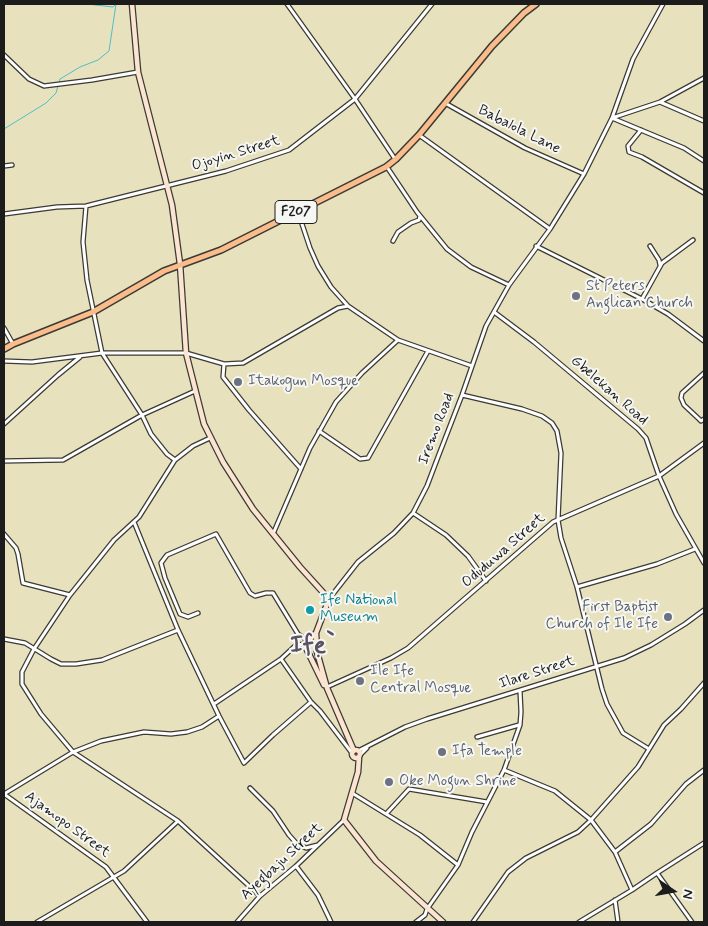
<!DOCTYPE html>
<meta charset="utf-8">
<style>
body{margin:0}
#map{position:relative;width:708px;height:926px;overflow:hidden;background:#e8e1be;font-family:Mynerve,sans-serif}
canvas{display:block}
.frame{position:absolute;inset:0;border:5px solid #1c1c1c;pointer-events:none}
.north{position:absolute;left:648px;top:866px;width:50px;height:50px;-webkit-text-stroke:4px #f6f6f2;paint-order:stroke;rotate:102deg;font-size:14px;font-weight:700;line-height:20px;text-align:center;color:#1c1c1c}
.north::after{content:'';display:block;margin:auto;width:18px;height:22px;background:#1c1c1c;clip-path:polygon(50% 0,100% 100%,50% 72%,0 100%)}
</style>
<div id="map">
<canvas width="708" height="926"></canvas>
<div class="frame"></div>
<div class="north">N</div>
</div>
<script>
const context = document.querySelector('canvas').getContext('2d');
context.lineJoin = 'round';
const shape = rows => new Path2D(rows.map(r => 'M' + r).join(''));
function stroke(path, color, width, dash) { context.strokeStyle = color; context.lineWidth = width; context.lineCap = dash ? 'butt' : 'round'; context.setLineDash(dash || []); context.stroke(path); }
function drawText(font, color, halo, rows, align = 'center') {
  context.font = font + ' Mynerve,sans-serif'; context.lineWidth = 4; context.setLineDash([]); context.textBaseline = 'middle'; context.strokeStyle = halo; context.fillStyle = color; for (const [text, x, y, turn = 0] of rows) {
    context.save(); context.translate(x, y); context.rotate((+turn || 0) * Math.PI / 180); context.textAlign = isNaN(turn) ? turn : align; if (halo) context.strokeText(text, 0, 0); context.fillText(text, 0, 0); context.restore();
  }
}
stroke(shape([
 [87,4,113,7,115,5],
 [4,129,46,103,56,93,60,79,80,67,98,60,109,51,116,4]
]), '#4fbdc4', 1);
const street = shape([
 [287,4,355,99,395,159],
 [4,55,29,79,44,86,92,80,138,72],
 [704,78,660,102,612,118,684,148,704,161],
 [660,102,704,121],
 [445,103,525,148,584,174],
 [641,130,628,146,629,152,642,157,704,193],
 [419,135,550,229],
 [4,166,12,165],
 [387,167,417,212,447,249,471,267,509,285],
 [86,206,83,242,87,280,102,353,142,415,151,434,167,454,175,460],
 [298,212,310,248,318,266,331,287,348,306,398,340,472,366],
 [4,214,57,207,86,206,226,171,289,150,355,99,432,4],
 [393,241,398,232,411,223,419,220,420,216],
 [536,246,642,299,668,314,704,341],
 [650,246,659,260,660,265],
 [642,299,662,263,693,240],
 [494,312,534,342,638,429,646,438,659,476,676,514,704,563],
 [4,328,13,344],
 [4,361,32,362,102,353,186,353,224,364,243,363,338,308,348,306],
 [224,364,223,377,249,410,301,469],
 [704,373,682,393,681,398,684,405,699,419,701,421,704,419],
 [462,395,522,409,542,416,552,423,557,431,561,453,558,520,561,538,577,587,602,689,607,704,623,733,649,749],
 [4,424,58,375,80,357],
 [319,431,360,459,368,458,428,351],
 [210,438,193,446,175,460,139,517,114,540,70,595,34,649,22,672,22,684,41,714,73,752,178,821,260,896],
 [4,461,63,460,142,415,195,391],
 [413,513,446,535,468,556,486,581],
 [134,522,178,630,219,716,244,763,273,735,311,702],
 [4,534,16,548,18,554,23,583,70,595],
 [273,534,310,448,336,402,362,373,398,340],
 [577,587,657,564,695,549],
 [329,599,358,562,394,533,413,513,427,486,438,457,462,395,486,326,509,285,550,229,584,174,612,118,633,59,663,4],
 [198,613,188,617,180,614,165,578,161,563,167,555,216,534,250,593,255,596,266,593,273,593,298,634,308,641],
 [4,639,25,643,51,659,61,664,76,664,102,660,178,630],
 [281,659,296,645,306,644],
 [327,687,391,658,408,648,553,522,659,476,704,443],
 [214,704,281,659,311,702,320,711,352,753],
 [477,737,519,725],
 [358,751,405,727,427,719,624,658,651,645,685,624,704,610],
 [360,755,367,748],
 [504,770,555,791,591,820,615,852,632,890],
 [250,788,273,811,289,835,297,844,306,848,318,845],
 [352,793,386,814,409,789,487,802],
 [4,794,73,752,101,741,144,732,171,734,187,732,202,727,219,716],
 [4,794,106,867,147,922],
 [386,814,420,835,458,865],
 [615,852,651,824,686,784,704,770],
 [296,866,318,895,331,922],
 [657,873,692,922],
 [615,900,618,922],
 [37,922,124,871,178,821],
 [237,922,260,896,296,866,344,820],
 [416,922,425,915,427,909,458,865,472,832,504,770,520,725,521,712,520,691],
 [473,922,508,872,526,858,578,832,591,820,638,767,664,725,681,709,704,683],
 [579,922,632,890,657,873,704,843]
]);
const secondary = shape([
 [132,4,138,72,172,205,180,264,186,353,204,424,223,462,253,509,300,567,329,599,316,633,317,652,327,688,354,751],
 [316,633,308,641,306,648,324,685],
 '352 754a4 4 0 1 1 8 0a4 4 0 1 1-8 0Z',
 [359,757,358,772,344,820,376,861,443,922]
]);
const primary = shape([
 [4,349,13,344,93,312,164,271,221,250,386,167,396,159,419,135,492,46,524,13,536,4]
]);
stroke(street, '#3b3a34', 5.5);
stroke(secondary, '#3b3a34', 7);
stroke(primary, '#3b3a34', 8);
stroke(street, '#fff', 3);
stroke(secondary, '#fde4d1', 4.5);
stroke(primary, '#fabc8b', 5);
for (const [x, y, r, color] of [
 [576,296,5,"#6b7280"],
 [238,382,5,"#6b7280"],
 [310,610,5,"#0f9aa8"],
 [668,617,5,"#6b7280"],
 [360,681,5,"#6b7280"],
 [442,752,5,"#6b7280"],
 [389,782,5,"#6b7280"]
]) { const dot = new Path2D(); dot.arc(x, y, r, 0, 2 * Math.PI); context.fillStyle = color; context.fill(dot); stroke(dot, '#f6f6f2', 2); }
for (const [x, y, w] of [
 [296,212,42]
]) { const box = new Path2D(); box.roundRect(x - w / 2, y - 11.5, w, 23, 4); context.fillStyle = '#f6f6f2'; context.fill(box); stroke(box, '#1c1c1c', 1); }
drawText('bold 14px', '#1c1c1c', null, [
 ["F207",296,212]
]);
drawText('15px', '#1c1c1c', '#f6f6f2', [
 ["Babalola Lane",519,130,27],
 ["Ojoyin Street",236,154,-17],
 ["Gbelekan Road",609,391,41],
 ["Iremo Road",437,429,-69],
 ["Oduduwa Street",504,551,-41],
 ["Ilare Street",537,673,-18],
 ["Ajamopo Street",67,825,36],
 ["Ayegbaju Street",282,862,-43]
]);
drawText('15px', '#5b616d', '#f6f6f2', [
 ["St Peters",586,287],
 ["Anglican Church",586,304],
 ["Itakogun Mosque",248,382],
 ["First Baptist",658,608,"right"],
 ["Church of Ile Ife",658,625,"right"],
 ["Ile Ife",370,672],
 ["Central Mosque",370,689],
 ["Ifa Temple",452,752],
 ["Oke Mogun Shrine",399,782]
], 'left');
drawText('15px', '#0d838f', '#f6f6f2', [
 ["Ife National",320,601],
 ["Museum",320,618]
], 'left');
drawText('bold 25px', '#5c5163', '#f6f6f2', [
 ["Ifẹ̀",308,647]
]);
</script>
